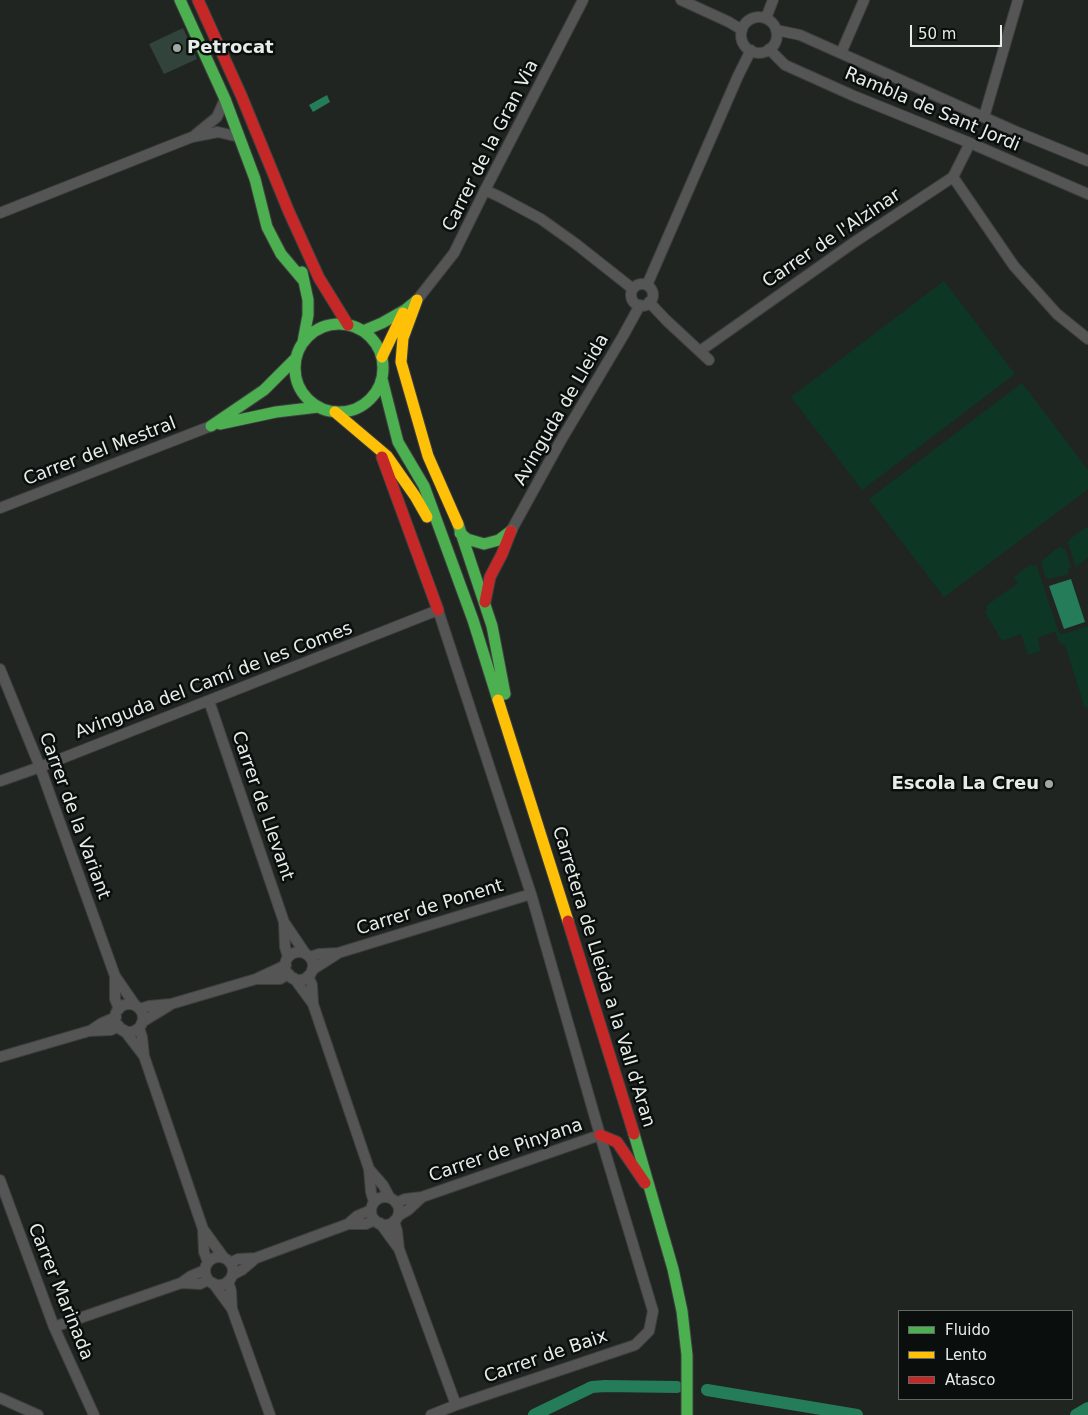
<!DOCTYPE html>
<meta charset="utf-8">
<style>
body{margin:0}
#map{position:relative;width:1088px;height:1415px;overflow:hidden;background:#202522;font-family:"DejaVu Sans",sans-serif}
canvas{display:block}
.legend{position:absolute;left:898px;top:1310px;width:175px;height:90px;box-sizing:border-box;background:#0a0f0d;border:1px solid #626865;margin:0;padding:6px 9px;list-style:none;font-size:15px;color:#e6ede9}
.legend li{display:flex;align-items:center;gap:10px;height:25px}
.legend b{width:25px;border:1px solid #626865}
.scale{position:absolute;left:910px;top:25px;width:92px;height:22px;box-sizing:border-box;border:2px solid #e6ede9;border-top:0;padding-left:6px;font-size:15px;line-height:18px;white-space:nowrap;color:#e6ede9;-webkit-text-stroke:4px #0a0f0d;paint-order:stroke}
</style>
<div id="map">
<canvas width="1088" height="1415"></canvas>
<ul class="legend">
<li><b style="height:6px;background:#4caf50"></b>Fluido</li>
<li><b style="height:6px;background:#ffc107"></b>Lento</li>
<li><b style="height:6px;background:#c62828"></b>Atasco</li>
</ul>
<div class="scale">50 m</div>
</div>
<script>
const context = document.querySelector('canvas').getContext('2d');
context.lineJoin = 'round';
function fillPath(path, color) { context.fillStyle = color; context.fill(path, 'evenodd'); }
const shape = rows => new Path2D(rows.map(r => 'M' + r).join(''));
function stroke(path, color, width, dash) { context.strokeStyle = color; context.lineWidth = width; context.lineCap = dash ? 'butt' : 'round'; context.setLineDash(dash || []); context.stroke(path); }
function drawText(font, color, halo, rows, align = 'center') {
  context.font = font + ' "DejaVu Sans",sans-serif'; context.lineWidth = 5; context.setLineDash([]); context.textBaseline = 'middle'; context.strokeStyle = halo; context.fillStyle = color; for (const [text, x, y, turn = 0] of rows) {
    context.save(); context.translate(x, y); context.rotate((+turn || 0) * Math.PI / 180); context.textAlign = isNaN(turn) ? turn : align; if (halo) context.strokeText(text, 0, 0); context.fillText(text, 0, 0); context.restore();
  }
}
fillPath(shape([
 [944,281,1015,374,862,490,791,397],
 [1022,383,1088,470,1088,489,944,597,869,499],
 [1085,528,1088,528,1088,557,1076,567,1068,543,1070,539],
 [1061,547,1065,549,1071,567,1068,568,1069,572,1068,574,1049,579,1045,576,1041,562,1057,548],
 [1031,564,1032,567,1036,564,1059,633,1063,634,1088,626,1088,707,1085,708,1065,645,1060,644,1055,631,1038,638,1040,651,1028,655,1021,634,1002,641,985,612,988,609,986,606,1018,583,1014,577]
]), '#0e3625');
fillPath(shape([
 [327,95,330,102,313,112,309,105],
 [1071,579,1085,622,1064,629,1049,586]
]), '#257c58');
stroke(shape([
 [707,1390,857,1415],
 [534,1415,592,1387,605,1386,677,1387],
 [1076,1415,1088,1408]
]), '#257c58', 12);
fillPath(shape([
 [183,28,197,59,164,74,149,44]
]), '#32433b');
const street = shape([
 [681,0,729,22,742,30],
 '741 35a18 18 0 1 1 36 0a18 18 0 1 1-36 0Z',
 [766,18,773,0],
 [776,30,800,35,1017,132,1088,161],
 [769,49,785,65,854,96,970,143,1088,194],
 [841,53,864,0],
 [984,117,1018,0],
 [195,135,217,117,225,99],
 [953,177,1014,266,1057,314,1088,339],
 [485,190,500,197,541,219,576,244,633,289],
 [0,213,192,137,218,132,239,137],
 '631 295a11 11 0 1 1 22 0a11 11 0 1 1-22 0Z',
 [647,285,738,76,751,50],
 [417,300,454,253,485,190,583,0],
 [649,302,666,320,709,360],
 [700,351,853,243,953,177,970,143],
 [0,508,211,426],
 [511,531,560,442,623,336,640,305],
 [0,669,40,767,115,976,135,1005],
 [209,701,284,922,305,953],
 [0,781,40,767,438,610,531,894,600,1135,653,1311,649,1331,635,1345,456,1405,431,1415],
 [284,923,285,947,288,957],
 '285 966a14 14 0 1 1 28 0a14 14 0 1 1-28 0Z',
 [310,957,319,954,338,953,531,894],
 [312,970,337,954],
 [115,976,115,999,119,1009],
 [308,976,312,985,313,1004,369,1169,371,1192,374,1202],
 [294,978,313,1004],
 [257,979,280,979,289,974],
 '115 1018a14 14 0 1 1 28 0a14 14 0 1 1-28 0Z',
 [140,1009,149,1006,171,1004,256,979,286,965],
 [142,1022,170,1005],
 [139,1028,142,1037,144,1056,203,1229,204,1252,208,1262],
 [124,1030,144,1056],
 [90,1031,102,1023,116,1017],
 [0,1057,89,1031,111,1030,119,1026],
 [369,1169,383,1185,390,1198],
 [0,1180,54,1327,94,1415],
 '371 1211a14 14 0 1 1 28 0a14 14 0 1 1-28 0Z',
 [396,1203,405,1199,422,1197,600,1135],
 [398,1216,408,1210,422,1197],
 [394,1221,397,1231,399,1249,456,1405],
 [380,1223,399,1249],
 [348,1224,366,1224,375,1220],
 [203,1229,224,1258],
 '205 1271a14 14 0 1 1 28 0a14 14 0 1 1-28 0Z',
 [230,1263,238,1259,256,1258,348,1224,357,1216,371,1210],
 [232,1275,242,1270,256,1258],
 [228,1281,231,1291,232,1309,270,1415],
 [181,1283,200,1284,208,1280],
 [213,1283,232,1309],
 [54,1327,181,1283,191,1276,205,1270],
 [0,1398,38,1415]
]);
const fast = shape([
 [180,0,225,99,255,179,267,227,281,254,303,280],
 [302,272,308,300,308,315,303,342],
 '295 368a44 44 0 1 1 88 0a44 44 0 1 1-88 0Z',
 [363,331,382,323,405,310,416,301],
 [382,379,398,442,424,486,473,620,498,700],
 [220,424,276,412,318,407],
 [211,426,264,390,296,358],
 [458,524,492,626,505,694],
 [460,533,467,539,484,544,499,540,511,531],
 [634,1134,673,1269,682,1311,687,1355,687,1415]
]);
const slow = shape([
 [417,300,403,338,401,362,428,456,458,524],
 [382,357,403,313],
 [335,412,387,456,415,496,427,517],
 [498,700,568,921]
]);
const jam = shape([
 [198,0,241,95,289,212,319,278,348,325],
 [382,457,438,610],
 [485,602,490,577,502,554,511,531],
 [568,921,634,1134],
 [600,1135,617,1142,645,1183]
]);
stroke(street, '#3d403e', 12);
stroke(fast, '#3d403e', 13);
stroke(slow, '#3d403e', 13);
stroke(jam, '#3d403e', 13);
stroke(street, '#545554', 10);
stroke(fast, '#4caf50', 11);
stroke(slow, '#ffc107', 11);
stroke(jam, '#c62828', 11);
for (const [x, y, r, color] of [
 [177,48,5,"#a1a7a3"],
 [1049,784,5,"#a1a7a3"]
]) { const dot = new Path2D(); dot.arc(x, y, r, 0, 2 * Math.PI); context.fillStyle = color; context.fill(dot); stroke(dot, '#0a0f0d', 2); }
drawText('bold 18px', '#e6ede9', '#0a0f0d', [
 ["Petrocat",187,48],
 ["Escola La Creu",1039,784,"right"]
], 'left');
drawText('18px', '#e6ede9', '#0a0f0d', [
 ["Rambla de Sant Jordi",932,110,23],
 ["Carrer de la Gran Via",491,146,-63],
 ["Carrer de l'Alzinar",832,239,-34],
 ["Avinguda de Lleida",562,410,-60],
 ["Carrer del Mestral",100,452,-21],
 ["Avinguda del Camí de les Comes",214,681,-21],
 ["Carrer de Llevant",262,806,71],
 ["Carrer de la Variant",74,816,70],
 ["Carrer de Ponent",430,908,-17],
 ["Carretera de Lleida a la Vall d'Aran",603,977,73],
 ["Carrer de Pinyana",506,1151,-19],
 ["Carrer Marinada",60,1292,68],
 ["Carrer de Baix",546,1357,-19]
]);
</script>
